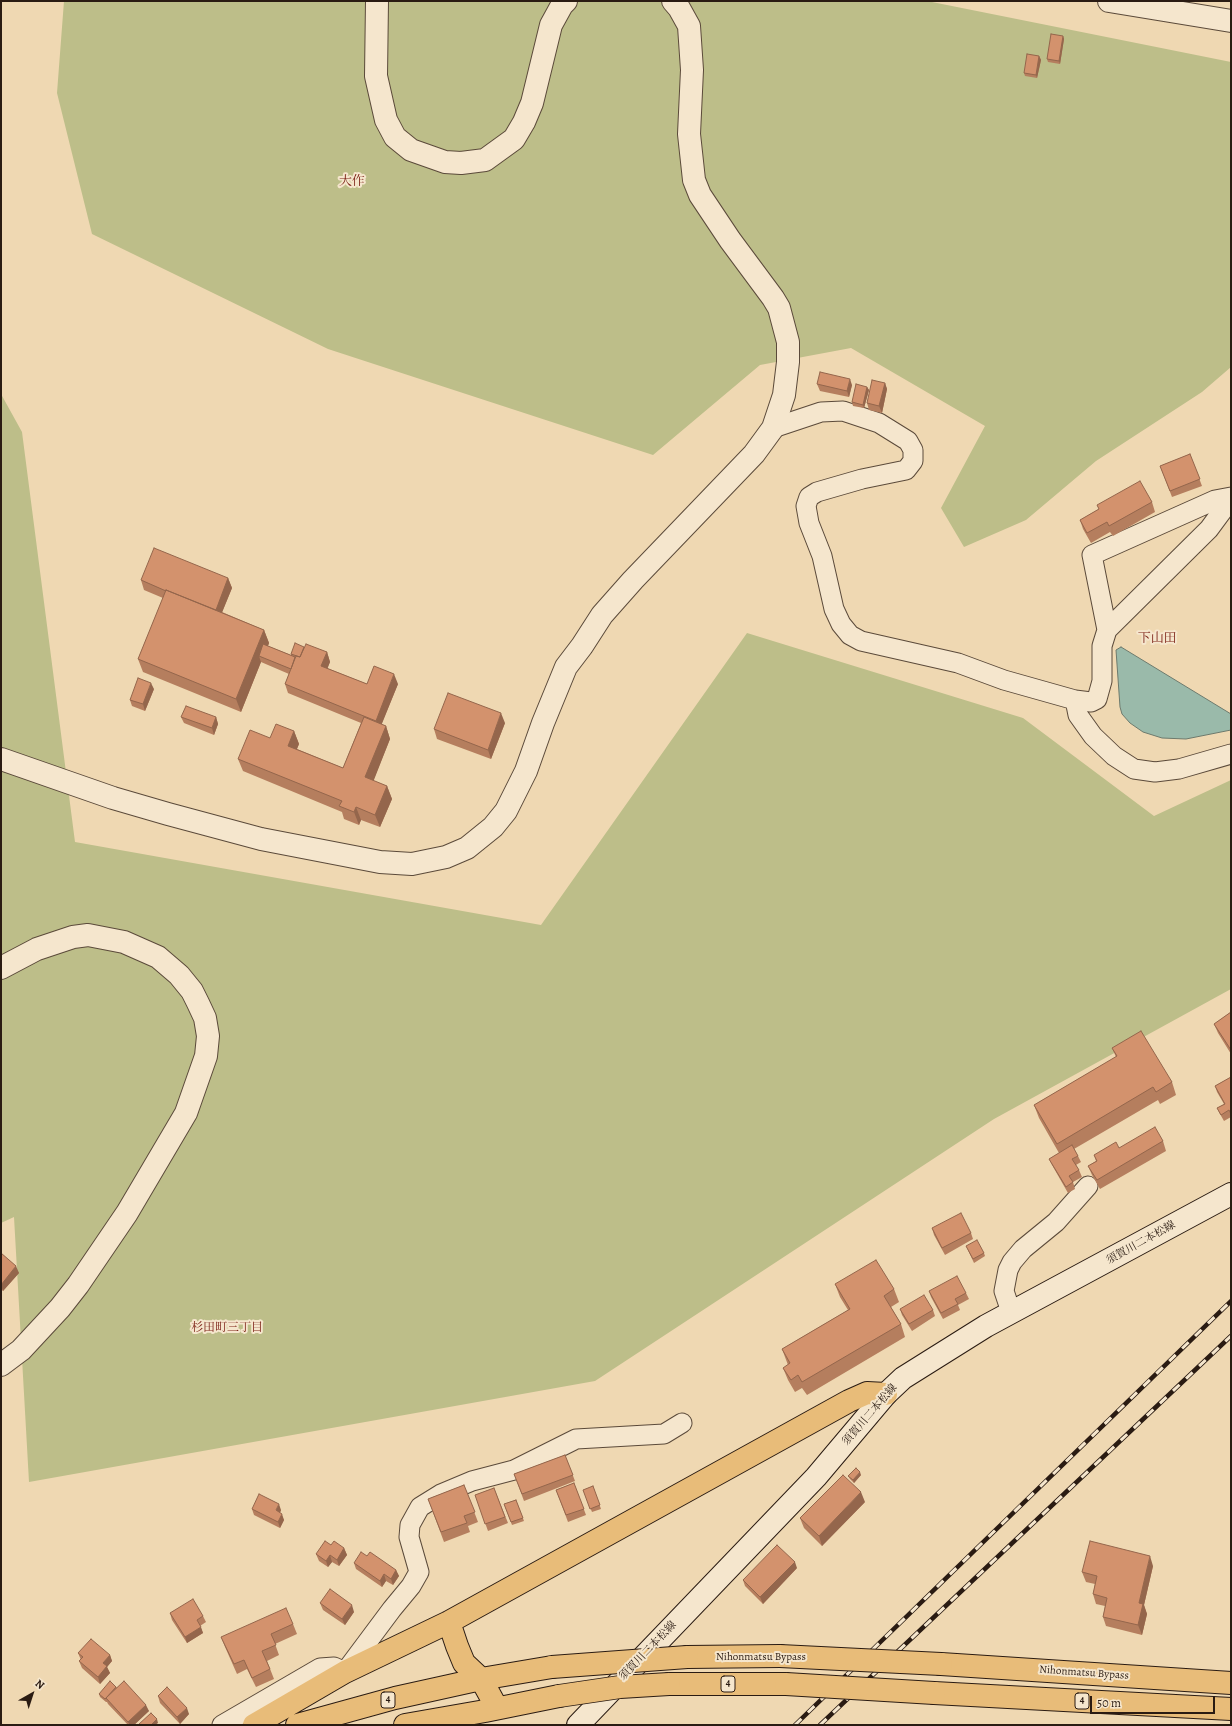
<!DOCTYPE html>
<meta charset="utf-8">
<style>
body{margin:0}
#map{position:relative;width:1232px;height:1726px;overflow:hidden;background:#efd8b2;font-family:Alegreya,serif}
canvas{display:block}
.frame{position:absolute;inset:0;border:2px solid #2a1b12;pointer-events:none}
.north{position:absolute;left:12px;top:1674px;width:40px;height:40px;-webkit-text-stroke:3px #f5e6cd;paint-order:stroke;rotate:39deg;font-size:11px;font-weight:700;line-height:16px;text-align:center;color:#2a1b12}
.north::after{content:'';display:block;margin:auto;width:14px;height:18px;background:#2a1b12;clip-path:polygon(50% 0,100% 100%,50% 72%,0 100%)}
.scale{position:absolute;left:1090px;top:1696px;width:125px;height:18px;box-sizing:border-box;border:2px solid #2a1b12;border-top:0;padding-left:5px;font-size:12px;line-height:14px;white-space:nowrap;color:#2a1b12;-webkit-text-stroke:3px #f5e6cd;paint-order:stroke}
</style>
<div id="map">
<canvas width="1232" height="1726"></canvas>
<div class="frame"></div>
<div class="north">N</div>
<div class="scale">50 m</div>
</div>
<script>
const context = document.querySelector('canvas').getContext('2d');
context.lineJoin = 'round';
function fillPath(path, color) { context.fillStyle = color; context.fill(path, 'evenodd'); }
const shape = rows => new Path2D(rows.map(r => 'M' + r).join(''));
function stroke(path, color, width, dash) { context.strokeStyle = color; context.lineWidth = width; context.lineCap = dash ? 'butt' : 'round'; context.setLineDash(dash || []); context.stroke(path); }
function drawText(font, color, halo, rows, align = 'center') {
  context.font = font + ' Alegreya,"Noto Serif JP",serif'; context.lineWidth = 4; context.setLineDash([]); context.textBaseline = 'middle'; context.strokeStyle = halo; context.fillStyle = color; for (const [text, x, y, turn = 0] of rows) {
    context.save(); context.translate(x, y); context.rotate((+turn || 0) * Math.PI / 180); context.textAlign = isNaN(turn) ? turn : align; if (halo) context.strokeText(text, 0, 0); context.fillText(text, 0, 0); context.restore();
  }
}
fillPath(shape([
 [64,1,927,1,1231,62,1231,367,1202,392,1096,461,1026,520,964,547,941,508,985,426,851,348,760,365,653,455,328,349,92,234,57,93],
 [1,394,22,432,75,842,541,925,747,633,1023,718,1154,816,1231,780,1231,989,994,1119,595,1381,29,1482,14,1217,1,1223]
]), '#bdbe89');
const water = shape([
 [1121,647,1231,714,1231,730,1186,739,1162,738,1143,732,1130,723,1122,714,1120,707,1116,650,1121,647]
]);
fillPath(water, '#9abaaa');
stroke(water, '#6d7a6d', 1);
const minor = shape([
 [773,428,821,412,843,411,879,423,908,441,913,450,913,461,906,470,862,479,817,492,809,497,806,506,809,523,822,556,834,609,841,624,850,635,861,641,958,663,1004,680,1075,700,1091,702,1097,699,1102,681,1102,646,1107,630,1209,529,1231,499],
 [1107,630,1092,555,1215,500,1231,497],
 [1075,700,1078,715,1093,736,1114,756,1134,769,1155,772,1179,769,1231,754],
 [1011,1312,1004,1291,1008,1270,1012,1262,1023,1249,1056,1222,1088,1186],
 [222,1725,320,1668,334,1667,345,1672,392,1609,411,1586,419,1572,409,1537,410,1525,420,1507,441,1494,472,1481,514,1470,576,1439,664,1434,682,1423]
]);
const tertiary = shape([
 [377,1,376,76,386,120,395,137,411,150,445,162,461,163,485,160,514,139,524,122,532,103,551,25,562,5,566,1],
 [1109,1,1231,21],
 [1,759,113,798,168,814,261,839,380,862,412,864,446,857,467,848,493,827,506,811,526,771,543,723,566,667,582,646,602,615,633,580,754,454,773,428,784,395,788,362,788,342,779,308,773,298,730,240,700,195,694,180,689,134,692,70,689,26,679,8,673,1],
 [1,968,37,949,73,937,88,935,124,942,158,957,179,975,192,991,198,1003,205,1018,208,1036,206,1056,186,1113,127,1213,78,1285,60,1308,21,1350,1,1365]
]);
const secondary = shape([
 [578,1725,816,1477,886,1394,903,1378,986,1326,1231,1194]
]);
const trunk = shape([
 [449,1622,457,1646,464,1663,481,1679,497,1708],
 [687,1657,780,1656],
 [941,1664,1231,1683],
 [669,1684,786,1684],
 [934,1693,1231,1709],
 [254,1725,345,1672,449,1622,849,1401,867,1393,886,1394],
 [297,1725,395,1698,481,1679,552,1667],
 [405,1725,485,1711,559,1696]
]);
stroke(minor, '#5b4a3a', 21);
stroke(tertiary, '#5b4a3a', 24);
stroke(secondary, '#2a1b12', 24);
stroke(trunk, '#2a1b12', 24);
stroke(minor, '#f5e6cd', 19);
stroke(tertiary, '#f5e6cd', 22);
stroke(secondary, '#f5e6cd', 22);
stroke(trunk, '#e8bc79', 22);
const rail = shape([
 [795,1725,1231,1301],
 [820,1725,1231,1336]
]);
stroke(rail, '#2a1b12', 4.5);
stroke(rail, '#f5e6cd', 3, [9]);
const trunkBridge = shape([
 [780,1656,941,1664],
 [552,1667,687,1657],
 [786,1684,934,1693],
 [559,1696,620,1687,669,1684]
]);
stroke(trunkBridge, '#2a1b12', 24, []);
stroke(trunkBridge, '#e8bc79', 22);
fillPath(shape([
 [1063,36,1064,39,1060,64,1048,62,1047,59],
 [1039,56,1041,60,1037,78,1025,76,1024,73],
 [885,383,887,389,882,413,869,410,867,403],
 [817,384,852,385,849,397,820,391],
 [867,387,869,390,864,408,853,406,852,402],
 [1190,454,1202,486,1172,497,1160,466],
 [1152,502,1155,512,1113,536,1110,532,1091,543,1083,529,1080,520,1099,509,1097,505],
 [228,578,232,588,222,612,264,630,269,643,268,646,291,655,291,654,304,647,327,652,330,662,327,668,367,684,398,684,381,725,386,726,390,739,373,781,387,786,392,799,380,827,361,820,359,825,344,819,342,812,243,771,238,759,270,738,294,731,299,744,297,749,343,768,361,723,288,693,285,684,289,674,261,662,241,712,143,672,138,659,163,598,144,590,141,580],
 [154,689,145,711,132,706,130,700],
 [181,717,216,717,218,724,214,735,184,723],
 [505,723,491,759,437,739,434,729],
 [1231,1012,1231,1054,1218,1033,1214,1024],
 [1112,1048,1172,1082,1176,1095,1160,1104,1158,1100,1074,1149,1078,1156,1081,1162,1076,1165,1079,1170,1082,1177,1073,1182,1075,1189,1068,1193,1052,1165,1049,1159,1059,1153,1039,1118,1034,1105,1116,1057],
 [1231,1077,1231,1117,1224,1121,1220,1114,1217,1108,1224,1104,1217,1092,1215,1086],
 [1163,1141,1166,1151,1100,1189,1092,1175,1088,1166,1096,1161,1094,1155,1119,1148],
 [932,1228,971,1233,973,1239,945,1255,934,1235],
 [966,1246,984,1253,985,1256,974,1263],
 [1,1253,19,1273,3,1291,1,1289],
 [835,1284,894,1289,899,1302,891,1307,901,1324,905,1337,807,1395,802,1388,795,1392,788,1380,783,1368,788,1365,782,1349,848,1310,840,1297],
 [929,1291,966,1293,969,1299,958,1305,960,1310,943,1319,931,1297],
 [900,1309,933,1310,935,1316,912,1331,902,1315],
 [565,1455,575,1481,524,1501,514,1474],
 [861,1475,854,1483,850,1479,848,1476],
 [574,1483,586,1515,568,1522,556,1490],
 [464,1485,478,1522,468,1526,470,1532,444,1542,428,1499],
 [593,1486,601,1509,592,1512,583,1490],
 [494,1488,508,1523,488,1531,475,1495],
 [516,1500,524,1521,512,1525,504,1504],
 [865,1502,822,1546,804,1528,800,1518],
 [252,1509,281,1510,280,1513,284,1520,280,1528,254,1515],
 [331,1545,344,1548,347,1555,339,1566,332,1562,328,1567,319,1561,316,1554],
 [367,1556,396,1570,399,1576,393,1585,386,1581,382,1587,356,1569,354,1563],
 [1153,1566,1144,1605,1147,1614,1142,1635,1106,1626,1103,1617,1105,1606,1096,1604,1093,1594,1095,1584,1086,1582,1082,1572],
 [797,1568,763,1604,745,1586,743,1580],
 [320,1603,354,1612,345,1625,323,1610],
 [170,1613,203,1616,206,1622,200,1626,203,1633,187,1643,172,1620],
 [293,1624,297,1634,275,1644,279,1655,267,1661,274,1679,256,1687,247,1669,237,1674,225,1647,221,1637],
 [78,1653,110,1655,112,1661,107,1667,110,1673,100,1684,82,1668,79,1661,81,1660],
 [117,1687,149,1711,134,1725,128,1725,108,1704,107,1702,106,1702,100,1697,99,1694],
 [158,1696,189,1714,180,1724,160,1703]
]), '#b57e5e');
fillPath(shape([
 [1063,36,1064,39,1060,64,1059,61],
 [1039,56,1041,60,1037,78,1036,75],
 [850,379,852,385,849,397,847,391],
 [885,383,887,389,882,413,879,406],
 [867,387,869,390,864,408,863,405],
 [228,578,232,588,219,620,215,611],
 [264,630,269,643,263,658,259,656,261,662,241,712,236,699],
 [327,652,330,662,325,675,321,666],
 [394,674,398,684,379,731,376,721],
 [151,683,154,689,145,711,143,704],
 [501,713,505,723,491,759,488,750],
 [216,717,218,724,214,735,212,728],
 [386,726,390,739,370,790,365,777],
 [294,731,299,744,293,758,288,746],
 [387,786,392,799,380,827,375,815],
 [356,807,361,820,359,825,354,812],
 [16,1266,19,1273,3,1291,1,1285],
 [860,1472,861,1475,854,1483,853,1480],
 [861,1492,865,1502,822,1546,819,1536],
 [279,1504,281,1510,278,1517,276,1510],
 [282,1514,284,1520,280,1528,278,1522],
 [344,1548,347,1555,339,1566,337,1560],
 [330,1555,332,1562,328,1567,326,1561],
 [1150,1556,1153,1566,1144,1605,1147,1614,1142,1635,1138,1625,1139,1603],
 [795,1562,797,1568,763,1604,760,1597],
 [396,1570,399,1576,393,1585,391,1579],
 [384,1574,386,1581,382,1587,380,1581],
 [352,1605,354,1612,345,1625,342,1619],
 [201,1627,203,1633,187,1643,185,1637],
 [110,1655,112,1661,107,1667,110,1673,100,1684,98,1677,103,1663],
 [146,1705,149,1711,134,1725,130,1725,128,1722],
 [187,1708,189,1714,180,1724,177,1717],
 [157,1719,158,1723,155,1725,151,1725]
]), '#94664c');
const building = shape([
 [1051,34,1063,36,1059,61,1047,59,1051,34],
 [1027,54,1039,56,1036,75,1024,73,1027,54],
 [820,372,850,379,847,391,817,384,820,372],
 [872,380,885,383,879,406,867,403,872,380],
 [856,384,867,387,863,405,852,402,856,384],
 [1190,454,1200,479,1170,491,1160,466,1190,454],
 [1140,481,1152,502,1109,526,1107,522,1087,533,1080,520,1099,509,1097,505,1140,481],
 [154,548,228,578,216,610,166,590,166,591,141,580,154,548],
 [166,590,264,630,236,699,138,659,166,590],
 [295,643,304,647,300,657,291,654,295,643],
 [263,644,295,657,291,669,259,656,263,644],
 [306,644,327,652,321,666,367,684,374,666,394,674,376,721,285,684,296,656,300,657,306,644],
 [138,678,151,683,143,704,130,700,138,678],
 [448,693,501,713,488,750,434,729,448,693],
 [186,706,216,717,212,728,181,717,186,706],
 [364,717,386,726,365,777,387,786,375,815,356,807,354,812,339,806,342,801,238,759,250,730,270,738,276,724,294,731,288,746,343,768,364,717],
 [1231,1012,1231,1050,1214,1024,1231,1012],
 [1141,1031,1172,1082,1156,1092,1153,1087,1057,1144,1034,1105,1117,1056,1112,1048,1141,1031],
 [1231,1077,1231,1114,1229,1110,1221,1115,1217,1108,1225,1104,1215,1086,1231,1077],
 [1155,1127,1163,1141,1097,1180,1088,1166,1097,1161,1094,1155,1116,1142,1119,1148,1155,1127],
 [1072,1145,1078,1156,1072,1159,1079,1170,1069,1176,1073,1182,1066,1187,1049,1159,1072,1145],
 [961,1213,971,1233,942,1248,932,1228,961,1213],
 [977,1240,984,1253,973,1259,966,1246,977,1240],
 [1,1253,16,1266,1,1285,1,1253],
 [876,1260,894,1289,884,1296,901,1324,802,1382,798,1375,791,1380,783,1368,790,1363,782,1349,850,1309,835,1284,876,1260],
 [957,1276,966,1293,955,1299,958,1304,941,1313,929,1291,957,1276],
 [924,1295,933,1310,909,1324,900,1309,924,1295],
 [565,1455,573,1475,522,1494,514,1474,565,1455],
 [856,1468,860,1472,853,1480,848,1476,856,1468],
 [843,1475,861,1492,819,1536,800,1518,843,1475],
 [574,1483,584,1509,566,1515,556,1490,574,1483],
 [464,1485,475,1512,464,1516,467,1523,441,1532,428,1499,464,1485],
 [593,1486,600,1505,590,1509,583,1490,593,1486],
 [494,1488,505,1517,485,1524,475,1495,494,1488],
 [259,1494,279,1504,276,1510,282,1514,278,1522,252,1509,259,1494],
 [516,1500,523,1518,511,1522,504,1504,516,1500],
 [325,1541,331,1545,334,1541,344,1548,337,1560,330,1555,326,1561,316,1554,325,1541],
 [1090,1541,1150,1556,1139,1603,1143,1604,1138,1625,1103,1617,1107,1598,1093,1594,1097,1576,1082,1572,1090,1541],
 [777,1545,795,1562,760,1597,743,1580,777,1545],
 [361,1552,367,1556,370,1552,396,1570,391,1579,384,1574,380,1581,354,1563,361,1552],
 [330,1589,352,1605,342,1619,320,1603,330,1589],
 [193,1599,203,1616,197,1620,201,1627,185,1637,170,1613,193,1599],
 [286,1608,293,1624,271,1634,276,1645,262,1651,270,1669,252,1678,244,1660,234,1664,221,1637,286,1608],
 [91,1639,110,1655,103,1663,107,1666,98,1677,79,1661,83,1657,78,1653,91,1639],
 [110,1681,116,1687,106,1698,105,1699,99,1694,110,1681],
 [124,1681,146,1705,128,1722,106,1698,124,1681],
 [167,1687,187,1708,177,1717,158,1696,167,1687],
 [151,1713,157,1719,151,1725,138,1725,151,1713]
]);
fillPath(building, '#d3926d');
stroke(building, '#94664c', 1);
for (const [x, y, w] of [
 [728,1684,14],
 [388,1700,14],
 [1082,1701,14]
]) { const box = new Path2D(); box.roundRect(x - w / 2, y - 8, w, 16, 3); context.fillStyle = '#f5e6cd'; context.fill(box); stroke(box, '#2a1b12', 1); }
drawText('bold 10px', '#2a1b12', null, [
 ["4",728,1684],
 ["4",388,1700],
 ["4",1082,1701]
]);
drawText('11px', '#2a1b12', '#f5e6cd', [
 ["須賀川二本松線",1141,1243,-29],
 ["須賀川二本松線",870,1415,-49],
 ["須賀川二本松線",648,1651,-46],
 ["Nihonmatsu Bypass",761,1657],
 ["Nihonmatsu Bypass",1084,1673,4]
]);
drawText('12px', '#7a1f14', '#f5e6cd', [
 ["杉田町三丁目",227,1328]
]);
drawText('13px', '#7a1f14', '#f5e6cd', [
 ["大作",352,182],
 ["下山田",1157,639]
]);
</script>
